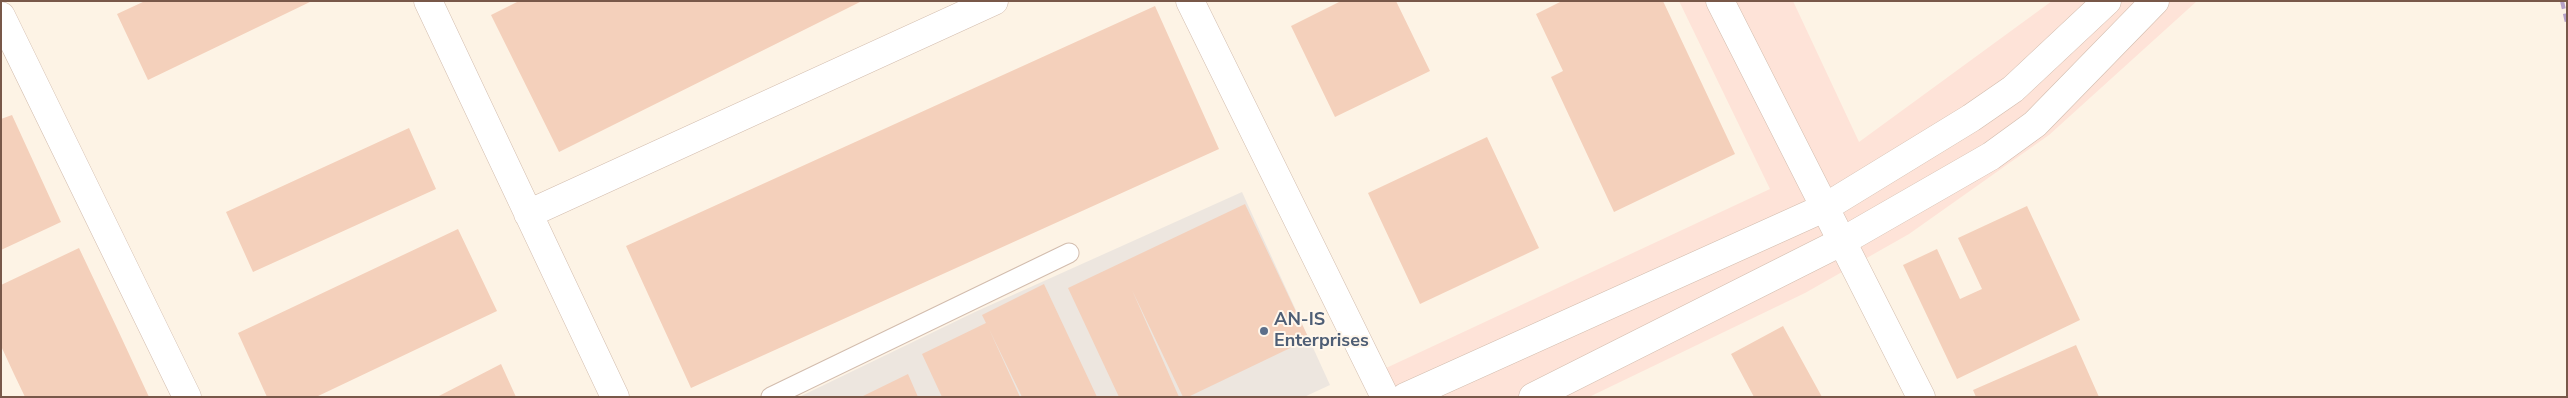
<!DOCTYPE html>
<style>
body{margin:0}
#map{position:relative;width:2568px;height:398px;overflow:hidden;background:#fdf3e5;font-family:"Nunito Sans",sans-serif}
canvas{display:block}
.frame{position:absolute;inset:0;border:2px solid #785849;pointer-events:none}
</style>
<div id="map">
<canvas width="2568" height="398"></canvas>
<div class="frame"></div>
</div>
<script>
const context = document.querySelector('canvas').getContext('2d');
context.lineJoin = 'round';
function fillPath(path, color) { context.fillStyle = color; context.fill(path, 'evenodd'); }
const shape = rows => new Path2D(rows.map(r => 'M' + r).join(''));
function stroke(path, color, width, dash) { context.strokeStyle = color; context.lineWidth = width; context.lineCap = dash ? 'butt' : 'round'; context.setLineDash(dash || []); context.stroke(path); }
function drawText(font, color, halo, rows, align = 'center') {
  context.font = font + ' "Nunito Sans",sans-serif'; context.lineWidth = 4; context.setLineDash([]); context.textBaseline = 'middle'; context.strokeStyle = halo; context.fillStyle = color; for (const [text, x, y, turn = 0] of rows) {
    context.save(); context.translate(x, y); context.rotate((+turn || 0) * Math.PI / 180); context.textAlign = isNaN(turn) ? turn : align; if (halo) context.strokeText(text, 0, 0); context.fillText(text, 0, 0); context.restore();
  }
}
fillPath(shape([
 [1679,1,1793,1,1859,142,2052,1,2197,1,2049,135,1909,234,1805,293,1589,397,1398,397,1384,369,1770,189]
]), '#fee3d8');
fillPath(shape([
 [1242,192,1330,385,1304,397,799,397,975,312]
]), '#ede6df');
fillPath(shape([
 [145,1,312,1,148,80,117,14],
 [519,1,862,1,559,152,491,15],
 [1341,1,1396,1,1430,71,1335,117,1291,26],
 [1562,1,1663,1,1735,154,1614,212,1551,77,1563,71,1536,14],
 [1155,6,1219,149,691,388,626,246],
 [12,115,61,222,1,250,1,119],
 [409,128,436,189,253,272,226,212],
 [1487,137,1539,248,1420,304,1368,193],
 [1245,204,1309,339,1188,397,1183,397,1132,290,1179,397,1119,397,1068,288],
 [2027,206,2080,320,1957,379,1903,265,1937,249,1960,299,1982,289,1958,238],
 [458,229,497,311,316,397,267,397,238,333],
 [79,248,116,326,149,397,25,397,14,374,1,346,1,285],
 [1044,284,1097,397,1022,397,989,329,1020,397,942,397,922,354,986,323,982,315],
 [1783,326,1822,397,1754,397,1731,354],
 [2076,345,2099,397,1976,397,1973,390],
 [501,364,516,397,437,397],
 [908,374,918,397,861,397]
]), '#f4d0bb');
const service = shape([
 [771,397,1069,253]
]);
const minor = shape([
 [428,1,615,397],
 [1190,1,1385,397],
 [1720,1,1921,397],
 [1,16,187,397],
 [528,214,994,1]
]);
const tertiary = shape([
 [1405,397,1824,208,1971,118,2013,89,2107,1],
 [1533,397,1843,241,1991,156,2035,124,2155,1]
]);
stroke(service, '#d2bcad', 21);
stroke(minor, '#d2bcad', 29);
stroke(tertiary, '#d2bcad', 29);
stroke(service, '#fff', 19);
stroke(minor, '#fff', 28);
stroke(tertiary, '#fff', 28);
stroke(shape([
 [2562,1,2567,23]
]), '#b6a2c8', 4, [8, 5]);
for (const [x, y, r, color] of [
 [1264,331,5,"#5c6f8a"]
]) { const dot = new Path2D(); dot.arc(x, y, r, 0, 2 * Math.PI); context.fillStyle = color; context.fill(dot); stroke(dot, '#fff7ec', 2); }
drawText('bold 18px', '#4e5e75', '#fff7ec', [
 ["AN-IS",1274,321],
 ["Enterprises",1274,342]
], 'left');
</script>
